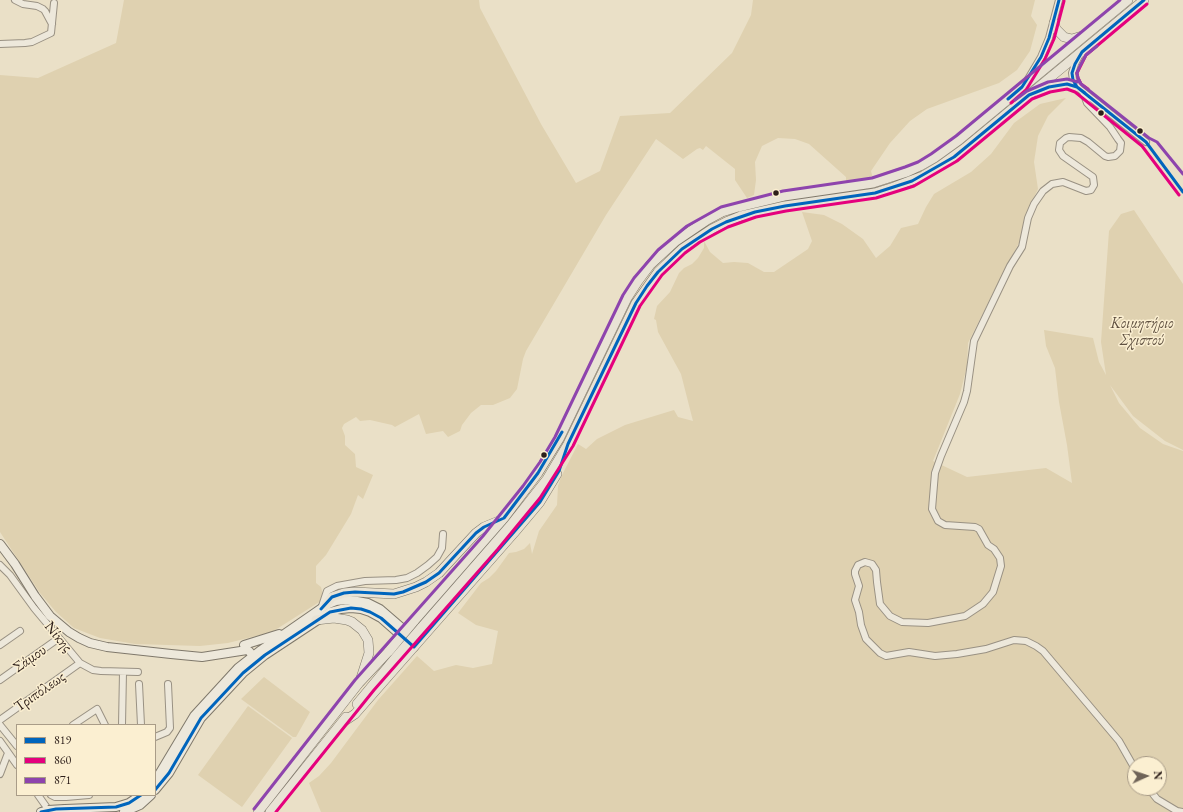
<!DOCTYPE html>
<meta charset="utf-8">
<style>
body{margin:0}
#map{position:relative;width:1183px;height:812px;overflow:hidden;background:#eae0c7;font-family:"EB Garamond",serif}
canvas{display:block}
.legend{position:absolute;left:16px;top:724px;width:140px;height:72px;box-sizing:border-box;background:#fbefd1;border:1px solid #a99c88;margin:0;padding:5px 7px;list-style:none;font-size:12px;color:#2d1f1a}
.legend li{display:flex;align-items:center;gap:8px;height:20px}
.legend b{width:20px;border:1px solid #a99c88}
.north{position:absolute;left:1127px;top:756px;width:40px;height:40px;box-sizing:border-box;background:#fbefd1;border:1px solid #a99c88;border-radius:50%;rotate:87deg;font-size:11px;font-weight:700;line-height:16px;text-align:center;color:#2d1f1a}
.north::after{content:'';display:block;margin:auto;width:14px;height:18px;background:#6f6357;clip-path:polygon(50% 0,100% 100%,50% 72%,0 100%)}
</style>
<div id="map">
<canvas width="1183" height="812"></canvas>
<ul class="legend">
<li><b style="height:5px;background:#0065bd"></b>819</li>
<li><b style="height:5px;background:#e5007d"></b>860</li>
<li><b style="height:5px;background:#8e44ad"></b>871</li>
</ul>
<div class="north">N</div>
</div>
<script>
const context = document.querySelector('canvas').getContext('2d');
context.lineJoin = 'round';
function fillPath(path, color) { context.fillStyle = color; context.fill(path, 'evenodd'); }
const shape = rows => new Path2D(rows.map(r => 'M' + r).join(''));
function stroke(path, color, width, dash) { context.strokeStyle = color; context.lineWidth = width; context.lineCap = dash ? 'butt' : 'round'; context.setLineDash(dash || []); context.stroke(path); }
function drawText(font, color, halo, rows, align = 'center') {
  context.font = font + ' "EB Garamond",serif'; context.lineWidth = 3; context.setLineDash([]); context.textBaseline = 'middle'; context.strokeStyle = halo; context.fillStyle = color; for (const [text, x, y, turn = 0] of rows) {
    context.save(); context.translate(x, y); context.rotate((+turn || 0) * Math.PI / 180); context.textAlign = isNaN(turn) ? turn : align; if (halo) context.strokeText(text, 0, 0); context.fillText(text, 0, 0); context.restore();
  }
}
fillPath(shape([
 [124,0,479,0,480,8,541,124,576,183,600,171,620,116,670,113,732,53,751,15,753,0,1035,0,1031,16,1037,25,1030,51,1017,70,999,83,927,109,910,121,890,143,871,171,873,179,846,183,846,177,809,144,795,139,778,138,762,146,755,162,756,180,754,195,747,198,735,180,735,169,706,146,703,150,700,148,697,149,683,159,656,139,606,215,526,351,523,359,517,389,510,398,493,405,481,405,471,413,462,425,460,431,448,437,443,431,426,434,419,414,395,427,392,425,370,420,360,421,356,417,344,424,342,428,345,436,345,445,355,454,356,467,373,475,363,499,358,495,351,514,326,555,316,566,316,583,321,587,324,599,272,632,228,643,200,646,135,644,100,638,74,628,56,612,40,593,0,532,0,75,38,78,116,43],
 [1066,98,1048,116,1038,136,1034,162,1038,189,1028,210,1020,241,996,287,968,343,967,366,960,394,933,461,967,477,1046,468,1072,483,1067,445,1059,402,1055,368,1046,346,1044,330,1093,338,1099,362,1106,375,1101,342,1109,231,1121,214,1134,210,1183,284,1183,450,1165,441,1133,416,1110,385,1119,403,1140,428,1163,444,1183,451,1183,812,321,812,309,783,319,776,331,763,378,700,417,656,434,671,456,665,473,668,492,664,498,631,476,625,458,613,481,583,489,578,496,571,509,553,516,552,524,549,530,543,532,554,539,531,557,505,558,486,561,477,578,444,586,449,597,439,625,425,674,410,678,417,693,421,681,374,658,332,656,320,654,319,657,306,670,292,679,273,684,268,692,264,698,258,704,248,704,241,710,252,723,263,734,262,748,263,764,272,774,272,808,249,812,241,802,212,824,215,842,224,863,239,876,258,890,246,901,228,918,224,926,207,934,194,971,172,991,154,1014,123,1040,104],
 [1135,764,1159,764,1159,788,1135,788],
 [264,677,310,712,296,737,293,737,241,699],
 [248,706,292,738,242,807,198,775]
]), '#dfd1b0');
const street = shape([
 [15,0,23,4,37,6,43,9,45,11,52,24],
 [0,44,25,43,32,42,51,33,54,3],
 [1079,56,1075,64,1072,73,1073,80,1077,87,1146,142],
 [1028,79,1041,57,1049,38,1059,0],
 [1083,92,1087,103,1110,127,1118,139,1121,143,1120,151,1115,156,1108,157,1105,156,1088,142,1081,138,1069,137,1066,138,1060,143,1059,150,1063,156,1093,177,1094,185,1091,190,1086,191,1063,182,1052,184,1043,191,1034,204,1028,218,1022,247,1010,266,974,341,967,391,964,402,941,456,935,473,932,509,938,521,945,525,975,527,979,529,988,545,994,549,1000,558,1001,566,993,592,983,604,965,616,928,623,902,622,890,616,880,604,877,582,876,570,872,564,865,562,858,565,855,571,855,574,859,586,855,600,859,612,861,625,866,639,880,653,886,656,909,652,935,656,957,654,986,649,1014,640,1026,641,1036,646,1043,651,1119,741,1135,769],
 [0,565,10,575,34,608,80,663,93,670,101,671,138,672],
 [322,606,327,591,337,586,365,581,396,580,407,578,417,573,428,565,437,557,442,548,443,534],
 [0,645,20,631],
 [0,680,59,638],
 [139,684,141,725],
 [0,720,80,663],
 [0,725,17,746],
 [73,725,97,709,105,725],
 [122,725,123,672],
 [155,737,167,732,170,728,168,684],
 [0,741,17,765],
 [0,774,8,753],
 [1148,788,1157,799,1177,811,1183,812],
 [38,795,50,812],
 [51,795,55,797,66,797,89,795]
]);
const secondary = shape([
 [0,544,15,564,35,596,50,616,69,632,79,638,90,643,107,647,171,654,202,657,247,650,249,651,253,656],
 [244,645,279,634],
 [155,781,194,716,238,668,261,650,326,605,336,601,345,600,357,601,368,603,380,609,409,634],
 [155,790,169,773,201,718,243,673,265,655,330,612,341,609,351,608,361,609,370,612,381,618,414,647],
 [65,809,116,807,129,803,141,795],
 [41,812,48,810],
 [124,812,140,805,151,795]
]);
const primary = shape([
 [1054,23,1056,29,1064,37,1072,39,1082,36],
 [1038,92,1059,85,1067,84,1077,87],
 [326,605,332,597,344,593,355,592,394,594,416,587,426,582,439,573,476,533,484,527,501,520],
 [316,620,334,618,347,620,352,622,362,630,368,640,369,653,361,678],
 [414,621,504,518,538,473,559,439,627,298,638,281,650,265,676,241,707,220,722,212,738,207,784,196,873,183,907,172,920,166,934,158,959,140,1128,0],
 [421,628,510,526,547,479,568,444,636,303,658,272,682,249,712,229,726,222,741,216,785,206,875,193,894,187,923,176,940,166,965,148,1144,0],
 [357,704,397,656],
 [343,722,355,714,514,533,540,502,557,474],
 [258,812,359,683,389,651],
 [270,812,346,717]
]);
stroke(street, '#999183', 8);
stroke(secondary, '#7f786b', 10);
stroke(primary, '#7f786b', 10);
stroke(street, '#ede8db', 6);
stroke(secondary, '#ede8db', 8);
stroke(primary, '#e9e3d5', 9);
const secondaryBridge = shape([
 [48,810,65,809]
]);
const primaryBridge = shape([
 [389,651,414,621],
 [397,656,421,628]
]);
stroke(secondaryBridge, '#7f786b', 10, []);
stroke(primaryBridge, '#7f786b', 10, []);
stroke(secondaryBridge, '#ede8db', 8);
stroke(primaryBridge, '#e9e3d5', 9);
stroke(shape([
 [1085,93,1077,87,1073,80,1072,73,1075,64,1082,52,1144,0],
 [1008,99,1022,87,1041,57,1049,38,1059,0],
 [321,609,332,597,344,593,355,592,394,594,403,592,426,582,439,573,476,533,484,527,504,518,538,473,562,432],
 [155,790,169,773,201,718,243,673,265,655,330,612,351,608,361,609,370,612,381,618,414,647,540,502,559,471,568,444,636,303,647,286,658,272,682,249,712,229,726,222,755,212,785,206,875,193,912,181,954,157,1029,95,1049,87,1067,84,1077,87,1146,142,1183,192],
 [41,812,56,809,116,807,129,803,141,795]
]), '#0065bd', 3);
stroke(shape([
 [1088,89,1081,84,1078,78,1077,73,1086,55,1147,4],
 [1011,103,1026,90,1045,59,1054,39,1064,1],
 [276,812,374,690,498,549,540,498,573,446,640,306,662,275,685,253,700,242,728,227,756,217,786,211,876,198,914,186,957,161,1032,99,1050,92,1067,89,1075,92,1142,146,1179,195]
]), '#e5007d', 3);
stroke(shape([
 [1097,46,1086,55,1080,66,1077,73,1078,78,1081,84,1149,138,1157,142,1183,174],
 [1015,100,1027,91,1048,82,1067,79,1078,82],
 [254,809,355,680,483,536,523,486,540,462,555,437,623,295,634,278,658,250,687,226,721,207,783,191,872,178,905,167,918,162,931,154,956,136,1120,0]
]), '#8e44ad', 3);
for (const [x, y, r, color] of [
 [1101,113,3.5,"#2d1f1a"],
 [1140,131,3.5,"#2d1f1a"],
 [776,193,3.5,"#2d1f1a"],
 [544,455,3.5,"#2d1f1a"]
]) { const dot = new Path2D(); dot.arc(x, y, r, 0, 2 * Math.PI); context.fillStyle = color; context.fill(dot); stroke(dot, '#fbefd1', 1.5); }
drawText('italic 15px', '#605141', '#fbefd1', [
 ["Κοιμητήριο",1142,324],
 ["Σχιστού",1142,341]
]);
drawText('15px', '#2d1f1a', '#fbefd1', [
 ["Νίκης",58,637,51],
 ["Σάμου",30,659,-35],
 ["Τριπόλεως",40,692,-35]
]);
</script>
